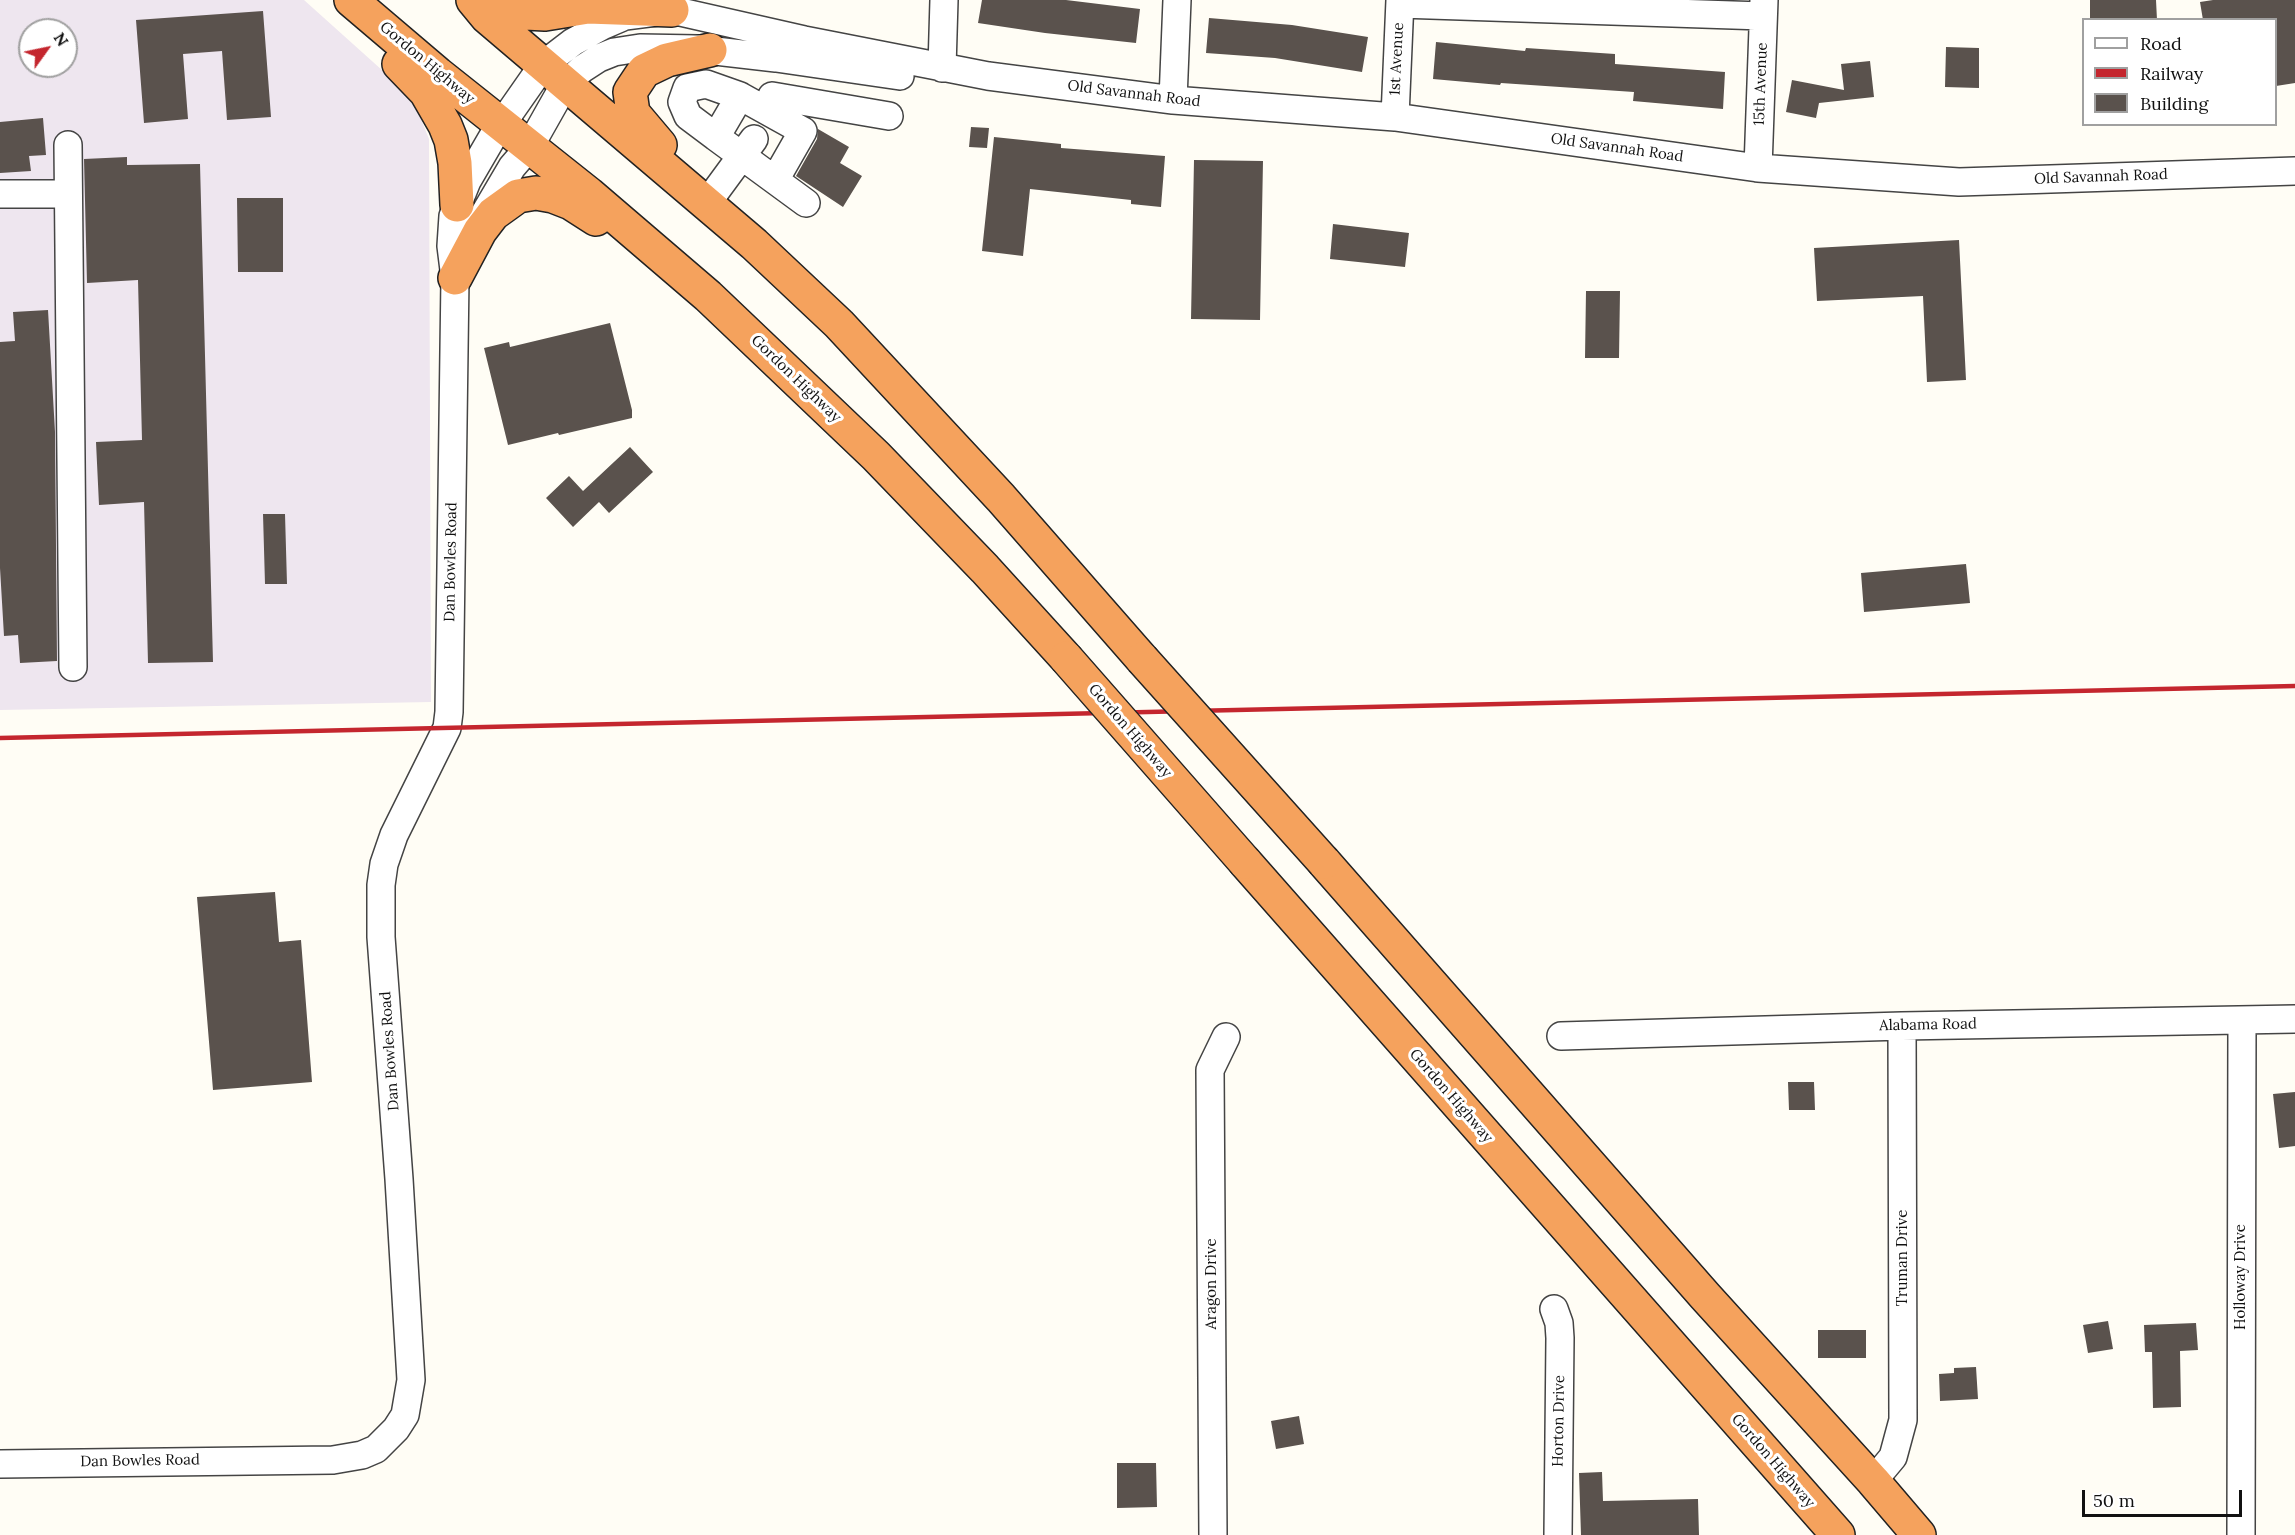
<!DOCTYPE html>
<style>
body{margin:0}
#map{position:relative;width:2295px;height:1535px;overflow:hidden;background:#fffdf5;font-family:Lora,serif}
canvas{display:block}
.legend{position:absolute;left:2082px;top:18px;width:195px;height:108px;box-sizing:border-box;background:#fff;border:2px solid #a0a0a0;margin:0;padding:8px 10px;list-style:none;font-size:18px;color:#111}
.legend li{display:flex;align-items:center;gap:12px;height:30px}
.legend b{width:30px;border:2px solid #a0a0a0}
.north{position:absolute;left:18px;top:18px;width:60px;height:60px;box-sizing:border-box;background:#fff;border:2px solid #a0a0a0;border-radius:50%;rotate:57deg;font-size:16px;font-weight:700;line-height:24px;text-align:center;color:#111}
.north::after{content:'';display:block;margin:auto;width:21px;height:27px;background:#c4262e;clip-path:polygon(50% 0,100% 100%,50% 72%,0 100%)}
.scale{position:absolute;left:2082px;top:1490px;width:160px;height:27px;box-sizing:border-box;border:3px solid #111;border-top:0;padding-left:8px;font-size:18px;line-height:21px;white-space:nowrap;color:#111;-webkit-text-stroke:4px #fff;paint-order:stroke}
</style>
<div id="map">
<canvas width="2295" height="1535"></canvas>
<ul class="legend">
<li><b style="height:8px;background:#fff"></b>Road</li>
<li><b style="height:8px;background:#c4262e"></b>Railway</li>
<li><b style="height:16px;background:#5a524d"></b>Building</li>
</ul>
<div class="north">N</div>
<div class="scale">50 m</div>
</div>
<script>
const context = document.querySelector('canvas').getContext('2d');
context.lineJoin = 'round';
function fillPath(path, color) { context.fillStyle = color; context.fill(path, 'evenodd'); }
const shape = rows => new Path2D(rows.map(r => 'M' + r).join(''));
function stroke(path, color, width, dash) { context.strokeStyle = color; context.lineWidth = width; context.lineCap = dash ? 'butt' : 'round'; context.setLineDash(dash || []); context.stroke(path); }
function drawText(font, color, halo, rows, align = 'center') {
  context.font = font + ' Lora,serif'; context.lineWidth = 6; context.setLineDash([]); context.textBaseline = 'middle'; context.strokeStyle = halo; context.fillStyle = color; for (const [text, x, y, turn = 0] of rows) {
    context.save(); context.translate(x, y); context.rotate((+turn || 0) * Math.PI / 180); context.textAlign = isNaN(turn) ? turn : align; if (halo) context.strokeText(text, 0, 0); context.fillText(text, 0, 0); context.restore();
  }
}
fillPath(shape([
 [0,0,304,0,412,97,429,139,431,702,0,710],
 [30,30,66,30,66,66,30,66]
]), '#eee6ef');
fillPath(shape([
 [982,0,1066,0,1140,9,1136,43,1045,33,978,23],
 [2090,0,2156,0,2157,20,2090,20],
 [2213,0,2295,0,2295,83,2276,86,2276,20,2203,20,2200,2],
 [263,11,271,117,227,120,222,51,183,54,188,119,144,123,136,20],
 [1209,18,1292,25,1368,37,1362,72,1275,58,1206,53],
 [1436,42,1525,51,1526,48,1615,54,1615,64,1725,72,1723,109,1633,101,1634,92,1501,83,1500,85,1433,79],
 [1946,47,1979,48,1979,88,1945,87],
 [1870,61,1874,97,1819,103,1816,118,1786,112,1792,80,1844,90,1841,64],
 [43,118,46,155,29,156,31,171,0,173,0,122],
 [971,127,989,128,987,148,969,147],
 [818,129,849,147,840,163,862,176,843,207,796,176,817,139],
 [994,137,1061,144,1061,148,1165,156,1161,207,1131,204,1131,200,1030,189,1023,256,982,251],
 [127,157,127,165,200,164,213,662,148,663,144,502,99,505,96,442,142,440,138,280,87,283,84,159],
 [1194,160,1263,161,1260,320,1191,319],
 [237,198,283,198,283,272,238,272],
 [1333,224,1409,233,1405,267,1330,259],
 [1959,240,1966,380,1927,382,1923,296,1817,301,1814,248],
 [1586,291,1620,291,1619,358,1585,358],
 [48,310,55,432,57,661,20,663,18,635,4,636,0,568,0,342,15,341,13,312],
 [610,323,632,410,632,418,559,435,558,433,508,445,484,348,509,342,510,347],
 [630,447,653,472,609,513,599,502,573,527,546,498,569,476,583,491],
 [263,514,285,514,287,584,265,584],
 [1966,564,1970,603,1864,612,1861,573],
 [275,892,279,942,301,940,312,1082,213,1090,197,897],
 [1788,1082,1814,1082,1815,1110,1789,1110],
 [2295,1092,2295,1146,2279,1148,2273,1094],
 [2108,1321,2113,1349,2088,1353,2083,1325],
 [2196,1323,2198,1350,2180,1351,2181,1407,2153,1408,2152,1352,2145,1352,2144,1325],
 [1818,1330,1866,1330,1866,1358,1818,1358],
 [1976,1367,1978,1399,1940,1401,1939,1374,1954,1373,1954,1368],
 [1299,1416,1304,1444,1276,1449,1271,1421],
 [1117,1463,1156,1463,1157,1507,1117,1508],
 [1602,1472,1603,1501,1698,1499,1699,1535,1581,1535,1579,1473]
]), '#5a524d');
const minor = shape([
 [1400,4,1763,16],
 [942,68,944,0],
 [772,96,889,116],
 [1173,100,1177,0],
 [1395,117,1400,0],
 [716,137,688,116,682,102,687,88,706,84,740,96],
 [68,145,73,667],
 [1758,168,1764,0],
 [775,180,803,131,740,96,716,137,806,203],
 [0,194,68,194],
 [707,203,754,139],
 [479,223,512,167,530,146,565,84,582,69,599,58,614,52,640,48,698,49,776,58,900,76],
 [1561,1036,1902,1026,2295,1019],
 [1554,1309,1559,1323,1560,1338,1558,1535],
 [0,1464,333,1460,362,1455,376,1449,396,1429,405,1415,411,1380,399,1179,381,937,381,885,384,864,394,835,447,728,449,712,455,278,451,246,453,216,467,181,492,138,543,65,573,42,604,25,625,16,672,10,804,40,988,76,1173,100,1395,117,1758,168,1959,182,2295,171],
 [1873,1481,1893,1457,1903,1420,1902,1026],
 [1213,1535,1210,1070,1226,1037],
 [2241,1535,2242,1020]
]);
const highway = shape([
 [351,0,438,74,589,194,708,296,876,456,985,569,1066,658],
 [473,0,487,17,754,244,839,324,1001,498,1142,659],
 [495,0,526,13,545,14,588,7,672,10],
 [399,64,426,92,445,125,451,140,455,163,457,205],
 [660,145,633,113,630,92,644,71,667,60,710,50],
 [455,278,480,231,493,214,518,196,536,193,553,196,571,203,596,219],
 [1245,862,1838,1535],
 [1324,862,1705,1296,1873,1481,1919,1535]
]);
stroke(minor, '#444', 30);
stroke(highway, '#222', 36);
stroke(minor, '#fff', 27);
stroke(highway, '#f5a25d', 33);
stroke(shape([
 [0,738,2295,686]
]), '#c4262e', 4.5);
const highwayBridge = shape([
 [1066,658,1245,862],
 [1142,659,1324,862]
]);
stroke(highwayBridge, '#222', 36, []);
stroke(highwayBridge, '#f5a25d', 33);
drawText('15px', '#111', '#fff', [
 ["1st Avenue",1397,59,-87],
 ["Gordon Highway",427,63,40],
 ["15th Avenue",1761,84,-88],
 ["Old Savannah Road",1134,94,7],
 ["Old Savannah Road",1617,148,8],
 ["Old Savannah Road",2101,177,-2],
 ["Gordon Highway",796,379,44],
 ["Dan Bowles Road",451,562,-89],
 ["Gordon Highway",1130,731,49],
 ["Alabama Road",1928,1025,-1],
 ["Dan Bowles Road",390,1051,-94],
 ["Gordon Highway",1451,1096,49],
 ["Truman Drive",1903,1258,-90],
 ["Holloway Drive",2241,1277,-90],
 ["Aragon Drive",1212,1284,-90],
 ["Horton Drive",1559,1421,-89],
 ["Dan Bowles Road",140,1461,-1],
 ["Gordon Highway",1773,1461,49]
]);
</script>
